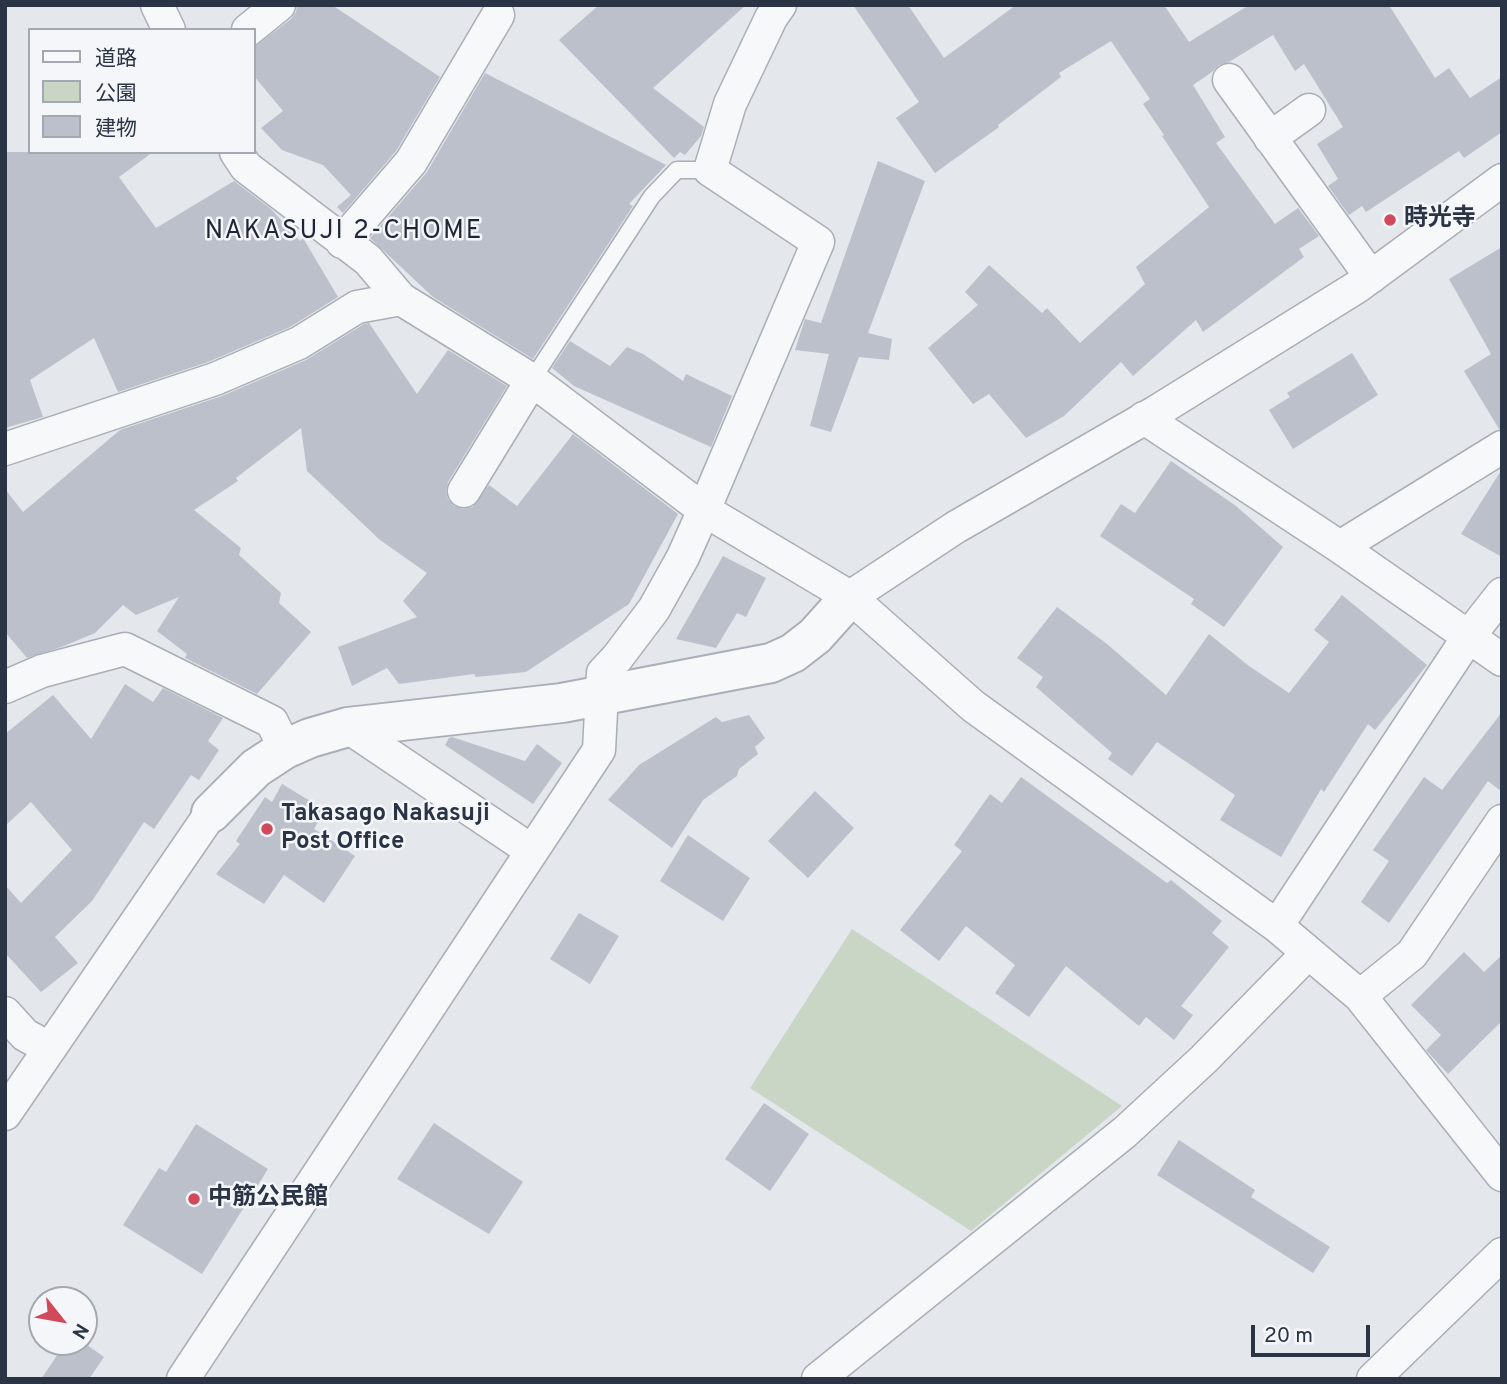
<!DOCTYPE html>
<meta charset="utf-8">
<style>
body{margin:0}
#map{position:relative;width:1507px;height:1384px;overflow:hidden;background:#e4e7ec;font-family:Overpass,"Noto Sans JP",sans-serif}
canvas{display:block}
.frame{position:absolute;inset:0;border:7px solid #2b3445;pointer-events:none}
.legend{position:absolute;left:28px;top:28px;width:228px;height:126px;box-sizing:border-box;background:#f4f6f9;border:2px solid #a4a8b1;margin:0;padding:9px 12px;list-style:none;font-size:21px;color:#2b3445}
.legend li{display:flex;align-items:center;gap:14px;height:35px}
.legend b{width:35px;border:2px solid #a4a8b1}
.north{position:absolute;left:28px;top:1286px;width:70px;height:70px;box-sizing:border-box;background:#f4f6f9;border:2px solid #a4a8b1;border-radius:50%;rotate:121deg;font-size:19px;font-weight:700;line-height:28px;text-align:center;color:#2b3445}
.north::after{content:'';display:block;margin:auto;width:24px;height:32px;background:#d1495b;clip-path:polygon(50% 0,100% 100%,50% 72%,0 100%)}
.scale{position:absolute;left:1251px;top:1325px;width:119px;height:32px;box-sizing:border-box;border:4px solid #2b3445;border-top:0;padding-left:9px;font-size:21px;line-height:24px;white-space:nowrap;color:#2b3445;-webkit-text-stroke:5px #f4f6f9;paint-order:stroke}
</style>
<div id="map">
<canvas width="1507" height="1384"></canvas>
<div class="frame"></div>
<ul class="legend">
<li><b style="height:9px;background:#f7f8fa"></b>道路</li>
<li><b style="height:19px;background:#c9d6c5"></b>公園</li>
<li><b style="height:19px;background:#bbc0ca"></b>建物</li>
</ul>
<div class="north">N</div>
<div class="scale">20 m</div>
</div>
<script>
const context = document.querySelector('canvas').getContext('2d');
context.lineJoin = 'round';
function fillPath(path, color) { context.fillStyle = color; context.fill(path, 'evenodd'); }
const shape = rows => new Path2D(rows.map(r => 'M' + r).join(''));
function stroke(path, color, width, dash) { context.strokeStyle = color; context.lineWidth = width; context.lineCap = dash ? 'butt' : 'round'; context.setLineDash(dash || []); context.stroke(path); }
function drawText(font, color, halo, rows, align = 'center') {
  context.font = font + ' Overpass,"Noto Sans JP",sans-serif'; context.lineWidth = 5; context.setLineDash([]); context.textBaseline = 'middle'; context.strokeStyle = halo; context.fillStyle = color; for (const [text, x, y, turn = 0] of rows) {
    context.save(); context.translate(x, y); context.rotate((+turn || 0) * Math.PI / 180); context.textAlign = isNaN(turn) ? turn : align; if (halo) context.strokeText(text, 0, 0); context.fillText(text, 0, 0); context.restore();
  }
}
fillPath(shape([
 [852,929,1122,1106,971,1231,750,1088]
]), '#c9d6c5');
fillPath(shape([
 [297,5,332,5,440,77,396,151,343,213,337,207,351,195,323,165,282,150,261,128,283,111,254,76,254,47,291,19,296,12],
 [599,5,746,5,653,88,704,127,701,136,685,155,680,152,674,158,559,40],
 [853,5,908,5,944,58,1016,5,1164,5,1189,42,1249,5,1389,5,1435,78,1449,68,1470,98,1502,77,1502,132,1464,158,1459,151,1366,212,1362,206,1349,215,1328,186,1338,179,1317,144,1343,127,1304,64,1295,71,1273,35,1229,62,1219,65,1212,72,1193,85,1225,137,1216,143,1275,224,1298,208,1319,236,1299,249,1304,257,1203,332,1196,320,1133,376,1121,362,1064,416,1026,438,989,394,973,404,928,348,978,305,965,292,989,265,1042,313,1047,308,1080,343,1145,284,1136,267,1209,207,1162,136,1164,135,1143,104,1150,99,1111,41,1059,73,1061,77,998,125,999,127,935,173,896,118,919,102],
 [485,73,666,165,629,204,633,206,533,359,433,297,370,238,427,172],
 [5,152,153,152,119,177,156,228,234,181,271,209,300,241,303,238,338,297,290,327,208,362,118,392,94,338,30,380,43,417,5,428],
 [878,161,925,181,868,333,892,339,889,360,859,357,831,432,810,426,829,354,795,350,805,319,821,323],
 [1502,247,1502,429,1499,429,1464,371,1491,354,1449,279],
 [369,323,417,394,448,350,507,386,448,482,446,491,448,499,454,506,463,509,473,507,489,485,517,506,573,434,678,514,629,604,526,672,476,677,474,674,399,684,387,668,352,686,338,647,417,617,403,601,427,573,380,540,307,471,301,428,236,478,238,481,194,510,241,548,239,555,281,593,279,603,311,632,257,694,185,658,187,654,157,631,179,597,136,615,123,605,95,633,64,646,27,658,5,632,5,489,23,512,120,430,222,396,306,360,364,324],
 [570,341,610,366,627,347,643,354,683,381,686,374,732,396,711,447,574,386,552,368],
 [1352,353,1378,395,1293,449,1269,410,1290,397,1287,393],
 [1171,461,1236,506,1283,547,1224,627,1191,604,1194,599,1100,536,1121,504,1135,513],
 [1502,469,1502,557,1461,534],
 [723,556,766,578,746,617,737,613,716,648,676,639],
 [1342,595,1427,665,1375,730,1368,724,1324,792,1321,789,1281,857,1220,820,1235,795,1157,742,1132,776,1108,759,1112,753,1036,687,1043,677,1017,658,1057,607,1107,644,1166,695,1209,634,1249,666,1289,693,1329,642,1314,630],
 [125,684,153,702,163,688,223,718,208,741,219,750,199,780,191,775,154,829,144,822,92,901,55,937,78,963,41,992,5,953,5,885,21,903,72,850,31,802,5,826,5,734,53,695,91,739],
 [1502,712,1502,792,1488,781,1389,923,1361,902,1389,861,1373,850,1424,777,1442,790],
 [749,715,765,738,755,747,758,754,739,769,737,776,703,800,672,848,608,800,639,765,716,717,722,722],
 [452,737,525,761,537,744,562,763,533,804,445,745,449,738],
 [1021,777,1167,883,1171,880,1222,921,1212,933,1229,947,1181,1006,1193,1015,1174,1040,1146,1017,1139,1026,1066,966,1029,1017,995,993,1015,965,966,926,939,961,900,930,962,851,954,845,990,794,1002,803],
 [282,784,325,810,314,829,355,856,324,903,284,875,264,904,216,874,240,844,236,841,265,797,272,802],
 [815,791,854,828,808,878,768,841],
 [688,835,750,878,723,921,660,881],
 [579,913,619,936,590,984,550,959],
 [1464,952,1484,972,1502,955,1502,1021,1448,1074,1426,1050,1441,1035,1411,1005],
 [764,1103,809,1134,770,1191,725,1159],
 [434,1123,523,1182,489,1234,397,1179],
 [196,1124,268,1169,202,1274,123,1225,159,1168,166,1172],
 [1179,1140,1255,1190,1251,1197,1330,1247,1313,1273,1157,1175],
 [66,1342,83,1342,104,1357,89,1379,41,1379]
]), '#bbc0ca');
const service = shape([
 [532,380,652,196,677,170,710,170]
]);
const minor = shape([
 [157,5,169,30],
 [248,30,279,5],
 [1229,80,1371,277],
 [1270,138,1309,110],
 [236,152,246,167,368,260,401,299,532,380,704,510,850,597,973,706,1277,926,1360,996,1502,1175],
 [342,242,411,162,498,15],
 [1144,418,1340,547,1502,660],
 [5,449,215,379,299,343,357,307,401,299],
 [464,491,532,380],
 [1340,547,1502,447],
 [850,597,956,527,1154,413,1357,287,1502,180],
 [5,687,42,671,125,649,272,722,285,749],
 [348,727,532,851],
 [1277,926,1469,636,1502,594],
 [1360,996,1412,954,1502,821],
 [5,1013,25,1035,49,1048],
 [5,1114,211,813],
 [183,1379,599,750,603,673,617,658,654,609,683,557,704,510,818,242,710,170,730,104,771,18,780,5],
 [818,1379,1125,1132,1204,1059,1308,953],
 [1373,1379,1502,1254]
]);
const tertiary = shape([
 [211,813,256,768,285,749,310,738,348,727,562,703,771,663,793,653,815,636,850,597]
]);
stroke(service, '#a9aeb7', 19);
stroke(minor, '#a9aeb7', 35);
stroke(tertiary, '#a9aeb7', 42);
stroke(service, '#f7f8fa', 16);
stroke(minor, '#f7f8fa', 32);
stroke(tertiary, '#f7f8fa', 38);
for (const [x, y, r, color] of [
 [1390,220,7,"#d1495b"],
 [267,829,7,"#d1495b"],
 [194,1199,7,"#d1495b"]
]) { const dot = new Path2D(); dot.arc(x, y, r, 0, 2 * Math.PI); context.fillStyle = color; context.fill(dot); stroke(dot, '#f4f6f9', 2.5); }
drawText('bold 24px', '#2b3445', '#f4f6f9', [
 ["時光寺",1404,220],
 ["Takasago Nakasuji",281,815],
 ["Post Office",281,843],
 ["中筋公民館",208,1199]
], 'left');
context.letterSpacing = '2px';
drawText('26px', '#1d2536', '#f4f6f9', [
 ["NAKASUJI 2-CHOME",344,233]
]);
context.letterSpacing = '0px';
</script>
